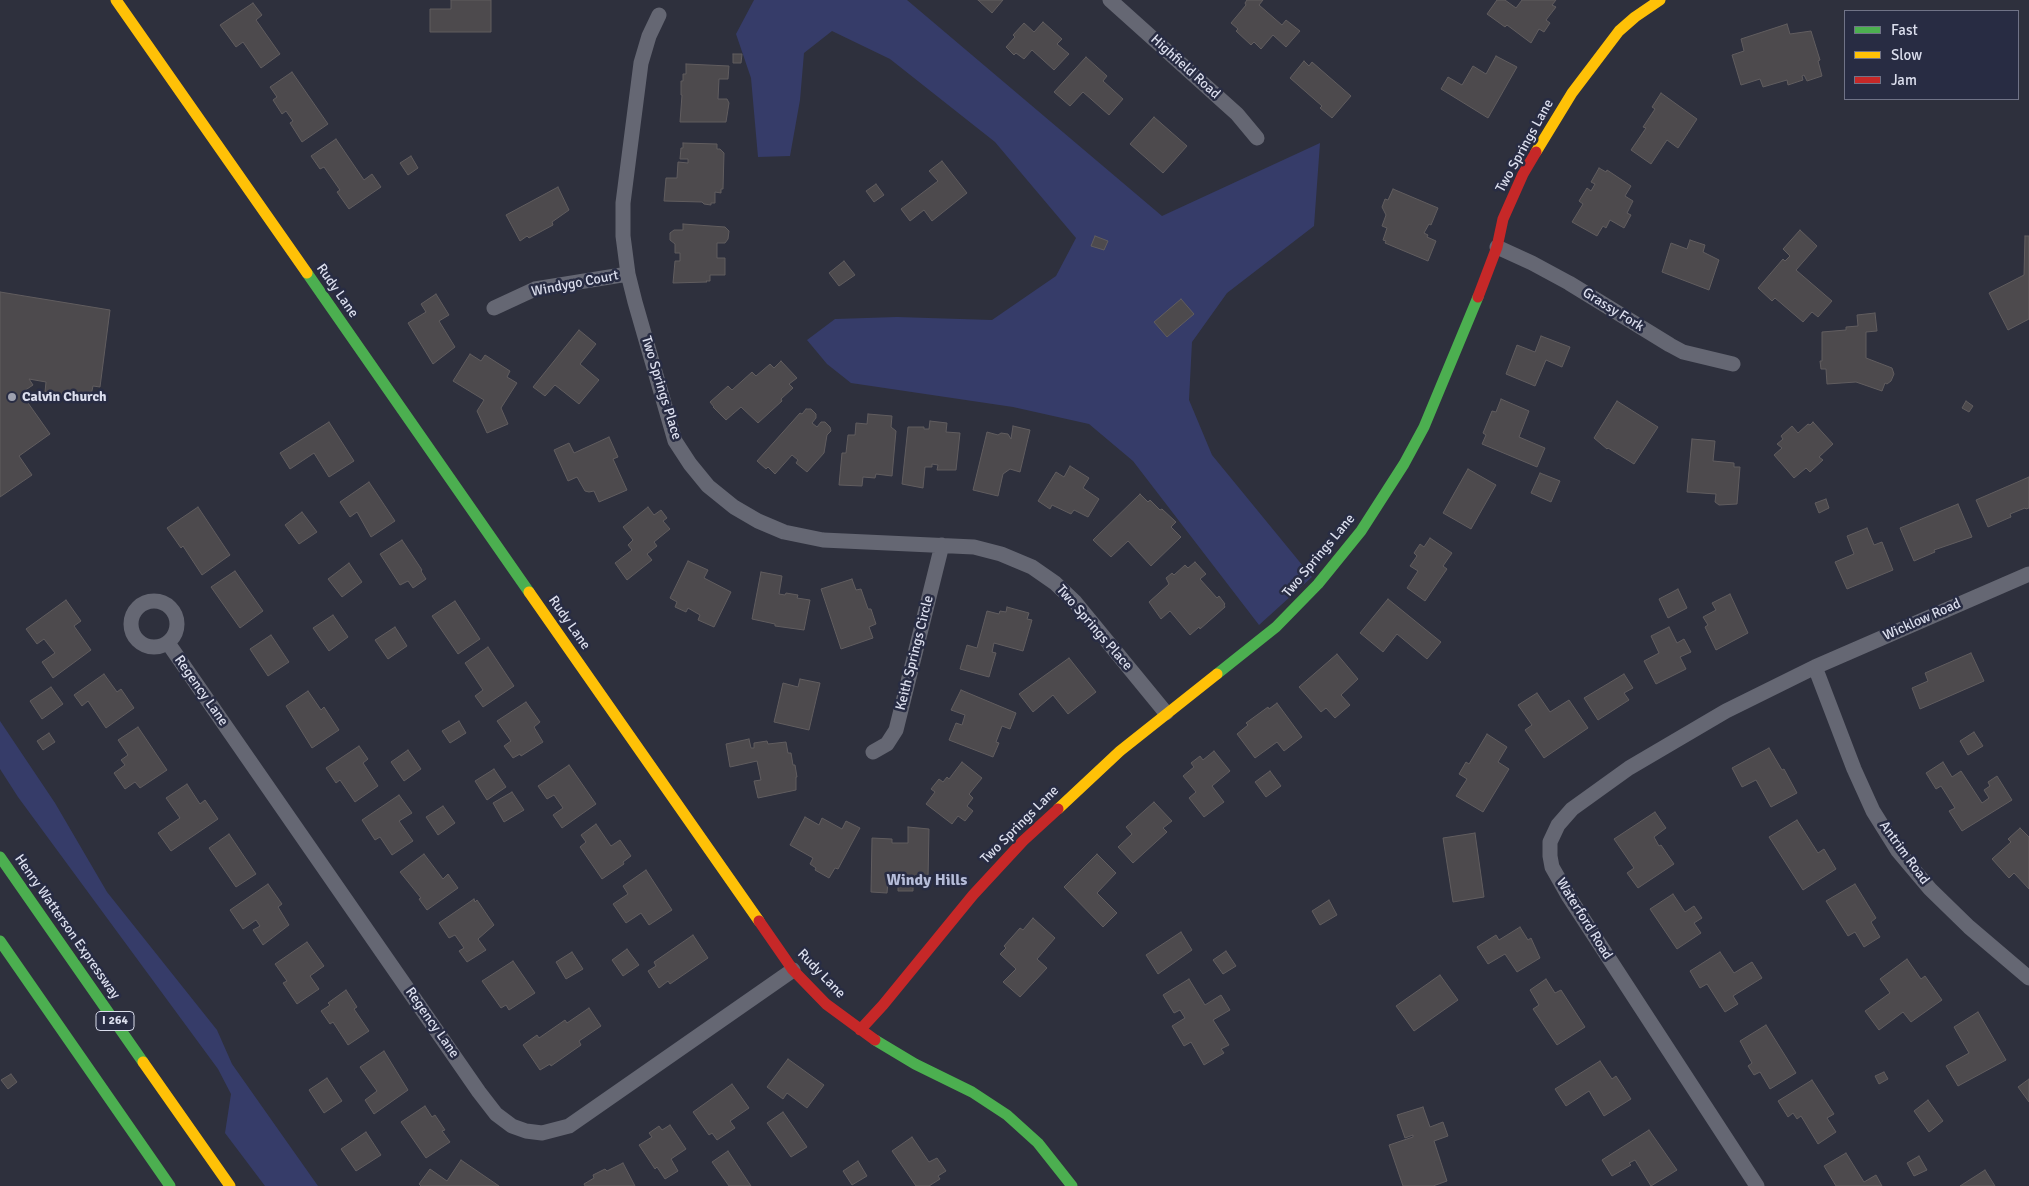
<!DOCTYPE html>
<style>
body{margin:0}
#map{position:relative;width:2029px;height:1186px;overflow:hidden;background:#2e303d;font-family:Signika,sans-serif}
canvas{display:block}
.legend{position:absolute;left:1844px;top:10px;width:175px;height:90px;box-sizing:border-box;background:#282c43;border:1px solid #707387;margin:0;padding:6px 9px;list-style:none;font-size:15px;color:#dbdeed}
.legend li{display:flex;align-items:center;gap:10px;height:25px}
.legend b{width:25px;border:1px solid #707387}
</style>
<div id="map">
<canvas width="2029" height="1186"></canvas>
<ul class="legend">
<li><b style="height:6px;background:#4caf50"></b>Fast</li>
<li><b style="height:6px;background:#ffc107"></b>Slow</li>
<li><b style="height:6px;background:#c62828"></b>Jam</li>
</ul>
</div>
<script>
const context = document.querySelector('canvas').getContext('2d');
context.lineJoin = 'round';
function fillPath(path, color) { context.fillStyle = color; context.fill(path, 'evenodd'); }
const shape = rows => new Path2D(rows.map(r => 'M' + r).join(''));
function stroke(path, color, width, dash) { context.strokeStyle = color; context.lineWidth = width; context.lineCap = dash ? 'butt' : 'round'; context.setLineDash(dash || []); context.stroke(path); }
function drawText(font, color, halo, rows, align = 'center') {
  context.font = font + ' Signika,sans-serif'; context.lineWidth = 5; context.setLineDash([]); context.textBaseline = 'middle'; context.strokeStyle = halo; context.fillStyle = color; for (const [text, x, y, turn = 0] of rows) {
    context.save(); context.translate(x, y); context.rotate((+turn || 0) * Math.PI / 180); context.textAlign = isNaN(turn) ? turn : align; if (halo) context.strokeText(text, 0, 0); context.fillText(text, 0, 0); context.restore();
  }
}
fillPath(shape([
 [754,0,907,0,1162,216,1320,143,1314,226,1227,293,1192,342,1189,400,1212,455,1312,577,1259,625,1133,461,1089,424,1013,407,851,383,827,364,807,340,835,319,897,317,992,320,1056,276,1076,238,995,142,890,59,832,31,804,53,800,100,790,156,758,157,751,78,736,34],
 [0,721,55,803,107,892,217,1030,232,1064,318,1186,265,1186,225,1133,231,1094,218,1069,18,797,0,769]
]), '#363c69');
const building = shape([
 [451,0,491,0,491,32,430,32,430,9,451,9,451,0],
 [978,0,1003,0,992,13,978,0],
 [1247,0,1263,0,1259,5,1282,25,1286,20,1300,31,1286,47,1273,35,1261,49,1254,42,1251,45,1236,31,1238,29,1231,23,1246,5,1245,3,1247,0],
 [1497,0,1505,0,1516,8,1522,0,1556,0,1552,5,1556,7,1546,20,1550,23,1544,32,1539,29,1531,43,1507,25,1505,27,1487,14,1497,0],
 [253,3,262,15,256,20,280,54,261,68,243,42,236,47,220,25,253,3],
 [1043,22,1062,39,1057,44,1069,54,1054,70,1032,50,1024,59,1016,53,1014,55,1006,47,1015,37,1013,35,1024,23,1034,32,1043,22],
 [1787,24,1790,34,1811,31,1820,60,1818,61,1822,76,1807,81,1804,75,1802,76,1803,80,1788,85,1787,80,1763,87,1760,79,1741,85,1732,55,1744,51,1741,39,1787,24],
 [733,54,742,54,741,63,733,63,733,54],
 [1496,56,1517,67,1488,118,1441,89,1448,77,1462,85,1473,66,1486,74,1496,56],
 [1086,57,1107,76,1103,81,1123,99,1109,115,1083,92,1070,106,1054,92,1086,57],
 [1304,61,1309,66,1312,62,1351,96,1332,118,1320,108,1322,106,1290,78,1304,61],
 [686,64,729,66,728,79,719,79,718,99,727,99,729,103,726,122,680,122,682,95,681,95,681,81,683,81,683,74,686,74,686,64],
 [292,72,328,124,302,142,290,123,293,121,286,111,282,114,273,100,277,97,270,87,292,72],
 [1661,93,1697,119,1678,148,1667,140,1651,164,1631,150,1646,128,1643,127,1655,109,1652,107,1661,93],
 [1154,117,1187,146,1163,173,1130,144,1154,117],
 [336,139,364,180,372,174,381,187,349,209,337,192,340,190,324,167,320,169,311,156,336,139],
 [683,143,717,144,717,149,720,149,724,153,723,189,721,189,721,193,715,192,715,203,711,203,711,205,704,204,702,202,664,201,666,178,677,178,678,162,688,163,688,159,680,159,681,148,683,148,683,143],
 [411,156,418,168,408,175,400,163,411,156],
 [942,161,967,193,932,221,924,210,910,221,901,209,938,181,929,171,942,161],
 [1599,168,1606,172,1607,170,1631,186,1625,196,1633,201,1627,213,1631,215,1624,228,1610,220,1606,228,1603,226,1597,236,1572,222,1583,204,1579,201,1587,188,1591,191,1595,184,1591,182,1599,168],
 [876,184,884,195,874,202,866,191,876,184],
 [558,187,569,210,552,222,553,225,529,238,527,236,520,241,506,215,558,187],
 [1393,189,1438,208,1431,225,1429,224,1424,233,1428,235,1427,237,1436,241,1428,261,1385,243,1386,241,1383,240,1387,228,1382,226,1386,215,1382,207,1385,199,1388,200,1393,189],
 [683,224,725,227,729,231,728,239,725,243,717,243,717,258,725,258,725,275,710,275,710,281,706,281,707,282,673,283,675,261,680,261,680,253,675,253,675,244,670,240,670,233,674,230,683,230,683,224],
 [1800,230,1817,246,1796,270,1832,301,1818,317,1812,312,1803,322,1775,298,1772,301,1758,288,1783,259,1785,261,1790,256,1783,249,1800,230],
 [1095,236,1108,241,1104,250,1091,246,1095,236],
 [2025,236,2029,236,2029,319,2008,330,1989,293,2024,275,2025,236],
 [1690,240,1705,245,1703,252,1719,260,1709,290,1662,272,1671,243,1687,249,1690,240],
 [844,261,855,275,839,286,829,273,844,261],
 [0,292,110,310,100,387,93,386,90,400,45,392,46,382,29,379,33,385,21,393,50,434,19,456,32,475,0,497,0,292],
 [436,294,449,315,439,321,455,347,433,364,408,323,426,312,421,304,436,294],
 [1181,299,1194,314,1167,337,1154,322,1181,299],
 [1875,313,1877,331,1866,332,1866,358,1892,368,1894,374,1891,381,1887,384,1885,383,1882,391,1856,382,1827,384,1826,369,1821,369,1820,361,1822,361,1822,332,1846,330,1846,327,1858,326,1857,315,1875,313],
 [579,330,596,344,580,364,599,380,579,404,555,385,545,396,533,387,579,330],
 [1541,336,1570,347,1562,367,1546,360,1535,386,1506,374,1517,345,1535,352,1541,336],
 [470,354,481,361,485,355,510,371,507,377,517,383,501,408,508,424,487,433,477,411,484,400,453,381,470,354],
 [781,361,797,378,789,384,793,388,781,399,782,401,758,423,741,407,726,420,713,407,714,407,710,402,728,386,732,390,752,372,756,376,770,364,774,368,781,361],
 [1501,399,1529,411,1519,437,1545,448,1537,467,1482,444,1486,435,1483,433,1492,411,1496,412,1501,399],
 [1617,401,1658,427,1634,464,1608,448,1607,449,1594,438,1617,401],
 [1966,401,1973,406,1969,412,1962,408,1966,401],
 [806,409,811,409,816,414,816,418,812,423,817,427,821,422,825,422,830,427,831,431,827,435,824,453,807,472,796,463,798,460,792,455,775,474,768,467,766,469,757,461,800,413,802,414,806,409],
 [868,414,892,416,891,427,896,431,892,476,876,474,875,478,863,477,862,486,839,485,842,453,846,453,848,435,855,435,856,423,867,424,868,414],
 [930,421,947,423,946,432,960,433,956,470,937,470,938,465,932,464,932,467,925,467,923,488,902,484,908,427,924,427,924,429,929,429,930,421],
 [329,422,354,461,329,477,314,453,290,469,280,453,329,422],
 [1813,422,1833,444,1819,457,1823,460,1810,472,1806,468,1794,478,1774,455,1782,448,1777,444,1783,439,1781,436,1792,426,1798,433,1808,424,1810,425,1813,422],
 [1013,426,1030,430,1020,472,1010,469,1003,474,998,496,973,490,987,432,998,435,1001,433,1008,434,1011,439,1013,426],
 [609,437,618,457,613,459,627,490,599,502,594,491,589,492,585,491,577,477,568,481,554,450,569,443,574,453,609,437],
 [1692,439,1715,441,1713,461,1734,463,1734,467,1740,467,1737,504,1719,505,1715,502,1716,494,1687,492,1692,439],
 [1070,466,1089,478,1083,488,1099,499,1088,517,1074,510,1071,514,1052,505,1050,509,1038,501,1056,472,1064,477,1070,466],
 [1468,469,1496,485,1471,529,1443,513,1468,469],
 [1540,473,1560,481,1551,502,1531,493,1540,473],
 [2029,477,2029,508,2026,509,2025,508,2010,514,2011,517,1988,527,1976,500,2029,477],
 [369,482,395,521,371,537,357,512,350,517,340,502,369,482],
 [1140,494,1148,502,1150,500,1160,510,1162,509,1176,522,1171,527,1181,537,1151,566,1128,541,1111,557,1093,540,1140,494],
 [1826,499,1829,508,1819,513,1815,503,1826,499],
 [1958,504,1972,537,1934,550,1935,552,1914,561,1900,528,1958,504],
 [198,507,230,555,202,575,183,546,181,548,167,528,198,507],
 [648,507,654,515,661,510,667,518,663,521,670,529,654,542,657,546,647,554,652,560,627,580,615,563,632,550,628,545,633,540,623,527,648,507],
 [302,512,317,532,299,544,285,525,302,512],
 [1867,528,1874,545,1882,542,1893,570,1847,589,1835,562,1854,554,1847,536,1867,528],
 [1430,538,1452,553,1443,566,1447,569,1425,601,1407,588,1418,571,1410,566,1417,556,1414,553,1420,544,1424,547,1430,538],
 [402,540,422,570,421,571,426,579,413,588,408,581,400,585,380,554,402,540],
 [688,561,708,570,704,578,731,592,714,627,698,620,700,615,688,608,686,612,675,607,677,602,670,598,688,561],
 [1195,562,1206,574,1200,579,1217,598,1219,596,1225,604,1224,605,1225,607,1200,629,1199,627,1190,635,1170,611,1161,619,1149,602,1169,584,1166,578,1172,573,1174,575,1185,565,1188,568,1195,562],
 [349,563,362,582,342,597,328,579,349,563],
 [235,571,263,611,240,628,211,587,235,571],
 [761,572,782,576,779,594,785,595,786,593,798,595,797,598,810,600,804,630,775,626,775,624,752,619,761,572],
 [852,579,856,590,861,589,868,609,871,609,876,624,869,627,873,638,841,649,821,589,852,579],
 [1678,589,1687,608,1668,618,1659,599,1678,589],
 [1730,594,1748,633,1716,650,1705,627,1708,625,1703,617,1716,610,1712,603,1730,594],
 [1388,599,1441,642,1427,659,1397,634,1383,652,1360,633,1388,599],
 [66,600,81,621,74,626,91,650,53,678,42,662,55,653,44,639,37,644,26,629,66,600],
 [455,601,480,639,458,654,432,616,455,601],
 [1007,607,1029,613,1027,619,1032,620,1023,651,994,643,992,652,996,653,989,677,960,669,967,645,977,648,987,611,999,614,1000,611,1006,612,1007,607],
 [333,615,348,637,329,651,313,628,333,615],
 [395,627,407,646,388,659,375,640,395,627],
 [1669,627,1677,643,1684,639,1691,652,1680,657,1686,669,1656,684,1644,661,1659,653,1651,636,1669,627],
 [271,635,289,662,268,676,250,649,271,635],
 [488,647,514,686,483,707,475,696,483,690,465,663,488,647],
 [1971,653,1984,681,1920,709,1912,688,1928,681,1925,673,1971,653],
 [1337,654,1358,679,1341,695,1350,705,1335,718,1326,708,1321,712,1299,687,1337,654],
 [1069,658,1096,692,1068,714,1053,695,1033,712,1019,694,1069,658],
 [104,674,117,692,121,689,134,708,106,728,88,701,82,706,74,695,104,674],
 [1624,674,1633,688,1624,693,1629,700,1598,720,1584,698,1624,674],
 [800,679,820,683,809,730,774,722,783,683,798,687,800,679],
 [51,687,63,704,42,719,30,701,51,687],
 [961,690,1016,713,1010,729,1002,726,996,742,999,743,993,757,949,740,956,723,962,725,965,715,951,710,961,690],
 [308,691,321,710,324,707,339,730,312,748,286,706,308,691],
 [1537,693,1550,712,1569,700,1588,728,1544,758,1525,730,1532,725,1518,705,1537,693],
 [526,702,540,722,534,727,543,742,521,756,520,754,513,758,504,746,511,741,497,721,526,702],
 [1277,703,1302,737,1284,751,1277,742,1255,758,1237,734,1248,725,1246,723,1268,707,1269,709,1277,703],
 [459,721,466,733,450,743,442,731,459,721],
 [138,727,167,770,140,788,135,782,125,789,114,773,125,765,121,760,128,755,118,740,138,727],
 [1974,732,1983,746,1968,755,1960,741,1974,732],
 [49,733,55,742,43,750,37,741,49,733],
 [1487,734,1507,747,1498,762,1509,769,1483,812,1456,796,1467,779,1459,774,1466,762,1469,764,1487,734],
 [749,739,751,748,754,748,754,743,767,741,768,744,786,742,788,753,791,753,793,765,795,765,797,777,796,777,796,790,758,798,754,781,761,780,757,761,730,767,726,744,749,739],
 [359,746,368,759,363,763,378,786,355,802,340,780,336,783,326,768,359,746],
 [1769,748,1782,770,1784,769,1797,793,1771,807,1756,780,1742,787,1732,768,1769,748],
 [408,750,421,769,404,781,391,762,408,750],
 [1214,751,1230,771,1212,786,1224,802,1204,817,1189,798,1196,792,1183,776,1194,767,1191,763,1200,756,1203,760,1214,751],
 [962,762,982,778,969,794,973,798,967,806,973,811,965,821,958,816,952,824,926,804,935,792,931,789,939,779,943,782,947,777,949,779,962,762],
 [1943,762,1952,777,1961,771,1982,803,1989,798,1984,790,1990,786,1988,782,1997,776,2012,800,1962,831,1949,811,1955,808,1941,786,1936,789,1926,773,1943,762],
 [569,765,596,804,562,828,553,815,563,808,554,795,547,799,538,786,569,765],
 [494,769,506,787,487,800,475,781,494,769],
 [1270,771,1281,786,1266,797,1255,782,1270,771],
 [187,784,200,804,205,800,218,819,171,851,158,833,180,818,166,798,187,784],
 [512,792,524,810,504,822,493,803,512,792],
 [399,795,412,813,399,821,413,841,392,855,380,837,375,840,362,820,399,795],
 [1154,802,1172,821,1163,828,1167,832,1133,863,1118,847,1132,834,1126,827,1154,802],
 [443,806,455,823,438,835,426,817,443,806],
 [1655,812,1666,828,1654,837,1659,846,1661,845,1674,864,1638,888,1627,873,1634,868,1614,839,1655,812],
 [805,817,819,825,822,818,842,829,846,821,860,828,838,869,835,868,829,878,815,870,816,868,810,864,813,858,790,845,805,817],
 [1797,820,1818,853,1824,849,1836,869,1803,890,1769,837,1797,820],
 [596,824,611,846,620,840,631,856,623,862,624,864,602,879,580,847,586,842,581,835,596,824],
 [908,827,929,829,928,879,913,879,913,891,898,891,898,881,888,881,887,893,871,892,872,838,892,839,892,843,908,843,908,827],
 [2020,828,2029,837,2029,889,2014,873,2009,878,1992,859,2011,842,2008,839,2020,828],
 [1475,833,1484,897,1453,902,1443,838,1475,833],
 [229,834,256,874,236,887,209,848,229,834],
 [424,854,443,879,448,874,458,888,427,910,419,899,421,898,400,872,424,854],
 [1097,854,1116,873,1097,893,1117,913,1103,927,1064,887,1097,854],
 [646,870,672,910,649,925,641,913,626,923,613,904,628,894,623,886,646,870],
 [268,884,282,904,278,907,289,925,263,945,253,930,260,926,256,920,243,929,230,910,268,884],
 [1855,884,1876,918,1871,922,1880,937,1864,947,1855,932,1848,936,1826,901,1855,884],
 [1673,894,1685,912,1694,906,1702,918,1694,923,1701,933,1677,949,1650,909,1673,894],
 [474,899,475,902,477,900,494,925,478,939,486,950,467,962,459,951,464,948,455,935,449,938,439,923,474,899],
 [1329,900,1337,915,1320,925,1312,911,1329,900],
 [1033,918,1055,938,1037,959,1047,968,1020,997,1003,982,1016,969,1000,954,1006,948,1004,946,1020,928,1023,930,1033,918],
 [1520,927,1528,940,1531,938,1540,958,1517,972,1505,954,1488,964,1477,947,1496,935,1499,940,1520,927],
 [1181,932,1192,950,1158,974,1146,955,1181,932],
 [693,935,708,958,670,984,668,981,659,988,648,971,656,966,654,962,693,935],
 [307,942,324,966,310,976,319,989,297,1004,283,983,287,981,275,964,307,942],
 [627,949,639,965,623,976,612,960,627,949],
 [1226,951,1236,966,1223,974,1213,960,1226,951],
 [572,952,583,969,566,979,556,962,572,952],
 [1720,952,1734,973,1752,962,1762,978,1733,996,1738,1004,1725,1012,1707,984,1700,988,1690,971,1720,952],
 [1907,959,1921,979,1925,976,1942,1000,1911,1022,1903,1012,1879,1030,1865,1011,1890,993,1880,979,1907,959],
 [513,961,535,993,509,1010,506,1005,501,1008,482,981,513,961],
 [1440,975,1458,1000,1414,1031,1396,1006,1440,975],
 [1189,979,1205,1005,1221,995,1230,1010,1213,1020,1229,1045,1221,1049,1224,1053,1204,1065,1191,1042,1184,1046,1172,1026,1185,1018,1180,1010,1174,1013,1163,995,1189,979],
 [1546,979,1555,993,1561,990,1585,1027,1557,1045,1533,1009,1539,1005,1530,990,1546,979],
 [346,990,357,1007,354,1009,369,1031,348,1045,333,1022,330,1024,321,1011,330,1005,328,1003,346,990],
 [589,1008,601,1026,579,1041,581,1045,551,1066,550,1064,540,1070,523,1045,537,1035,539,1038,565,1020,567,1023,589,1008],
 [1978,1012,2006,1060,1958,1086,1946,1066,1969,1053,1954,1027,1978,1012],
 [1766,1025,1796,1073,1770,1089,1760,1072,1754,1075,1748,1066,1752,1063,1740,1041,1766,1025],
 [384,1051,408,1090,374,1114,365,1100,377,1091,360,1067,384,1051],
 [788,1059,824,1085,807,1108,787,1093,783,1099,767,1087,788,1059],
 [1600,1061,1612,1079,1616,1076,1631,1099,1604,1116,1589,1091,1566,1106,1555,1089,1600,1061],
 [1884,1072,1888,1079,1879,1084,1875,1076,1884,1072],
 [11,1074,17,1082,8,1089,1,1080,11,1074],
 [327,1078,342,1101,324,1113,309,1090,327,1078],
 [2029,1079,2029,1102,2018,1087,2029,1079],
 [1812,1080,1834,1114,1827,1118,1836,1132,1818,1144,1801,1116,1797,1119,1793,1113,1788,1117,1778,1101,1812,1080],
 [732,1084,749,1108,730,1121,735,1128,717,1140,712,1133,709,1135,693,1112,732,1084],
 [1928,1100,1943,1121,1929,1132,1914,1111,1928,1100],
 [425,1106,432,1117,435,1115,445,1130,442,1131,450,1142,426,1158,401,1122,425,1106],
 [1423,1107,1430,1127,1443,1122,1448,1136,1434,1141,1447,1181,1433,1186,1403,1186,1389,1145,1413,1137,1413,1135,1405,1138,1397,1115,1423,1107],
 [783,1112,807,1147,791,1157,767,1123,783,1112],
 [670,1125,686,1149,671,1159,678,1171,665,1179,657,1167,655,1169,639,1145,652,1137,649,1133,659,1126,662,1130,670,1125],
 [1649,1130,1677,1170,1651,1186,1635,1160,1629,1163,1631,1165,1612,1176,1602,1160,1649,1130],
 [366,1132,381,1155,356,1171,341,1149,366,1132],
 [912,1137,929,1162,937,1158,946,1171,938,1176,940,1179,929,1186,916,1186,892,1151,912,1137],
 [728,1151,751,1186,729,1186,712,1162,728,1151],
 [1846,1153,1864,1182,1876,1175,1882,1186,1836,1186,1824,1166,1846,1153],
 [1919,1156,1927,1170,1914,1176,1907,1163,1919,1156],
 [461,1160,499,1186,421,1186,419,1184,430,1169,447,1181,461,1160],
 [858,1161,867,1176,852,1185,843,1171,858,1161],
 [623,1163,635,1186,585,1186,584,1184,594,1178,593,1175,605,1169,607,1171,623,1163],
 [1985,1170,1995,1186,1960,1186,1985,1170]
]);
fillPath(building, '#4d4a4d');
stroke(building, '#615d5f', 1);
stroke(shape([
 [1110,0,1237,114,1257,138],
 [659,15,649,36,641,63,623,203,623,236,628,274,635,302,675,441,690,464,708,486,734,507,758,521,784,532,823,540,974,547,1001,554,1032,567,1055,583,1075,602,1166,713],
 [1497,247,1532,263,1569,283,1670,345,1683,352,1733,364],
 [494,308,535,289,628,274],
 '131 624a23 23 0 1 1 46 0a23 23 0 1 1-46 0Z',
 [168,643,479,1092,496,1114,512,1126,526,1131,542,1133,569,1126,793,970],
 [1815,667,1854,769,1873,811,1898,851,1930,889,1969,927,2029,978],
 [873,752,887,744,896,730,942,545],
 [1757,1186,1569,897,1552,867,1550,856,1550,842,1558,825,1572,809,1629,768,1726,711,1815,667,2029,574]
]), '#656773', 15);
stroke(shape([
 [307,273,529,592],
 [1217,674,1276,627,1318,584,1361,531,1404,464,1424,427,1478,297],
 [0,857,143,1062],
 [0,941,170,1186],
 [875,1040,915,1064,972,1092,1007,1115,1038,1143,1072,1186]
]), '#4caf50', 11);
stroke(shape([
 [116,0,307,273],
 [1536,152,1572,93,1619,31,1635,17,1660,0],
 [529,592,759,921],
 [1058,809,1120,751,1217,674],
 [143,1062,230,1186]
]), '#ffc107', 11);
stroke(shape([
 [1478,297,1497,247,1503,219,1523,174,1536,152],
 [759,921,793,970,826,1004,875,1040],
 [860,1030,883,1005,973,895,1023,841,1058,809]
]), '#c62828', 11);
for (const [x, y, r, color] of [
 [12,397,5,"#9ea1af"]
]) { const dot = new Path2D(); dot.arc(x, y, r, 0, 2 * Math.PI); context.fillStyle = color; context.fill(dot); stroke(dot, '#282c43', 2); }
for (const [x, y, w] of [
 [115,1021,38]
]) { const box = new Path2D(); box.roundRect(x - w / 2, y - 9.5, w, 19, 4); context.fillStyle = '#282c43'; context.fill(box); stroke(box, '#dbdeed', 1); }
drawText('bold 12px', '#dbdeed', null, [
 ["I 264",115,1021]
]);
drawText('14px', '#dbdeed', '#282c43', [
 ["Highfield Road",1185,67,42],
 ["Two Springs Lane",1525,146,-61],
 ["Windygo Court",575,284,-11],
 ["Rudy Lane",337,291,55],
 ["Grassy Fork",1613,310,32],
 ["Two Springs Place",661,388,73],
 ["Two Springs Lane",1319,556,-50],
 ["Wicklow Road",1922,620,-24],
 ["Rudy Lane",569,623,55],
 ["Two Springs Place",1094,628,49],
 ["Keith Springs Circle",915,653,-76],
 ["Regency Lane",201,691,55],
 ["Two Springs Lane",1020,825,-45],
 ["Antrim Road",1904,853,54],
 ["Waterford Road",1584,919,58],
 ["Henry Watterson Expressway",67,927,55],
 ["Rudy Lane",821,974,46],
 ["Regency Lane",432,1023,55]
]);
drawText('bold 14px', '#dbdeed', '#282c43', [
 ["Calvin Church",22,397]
], 'left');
drawText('bold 16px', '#b6bdd9', '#282c43', [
 ["Windy Hills",927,881]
]);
</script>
